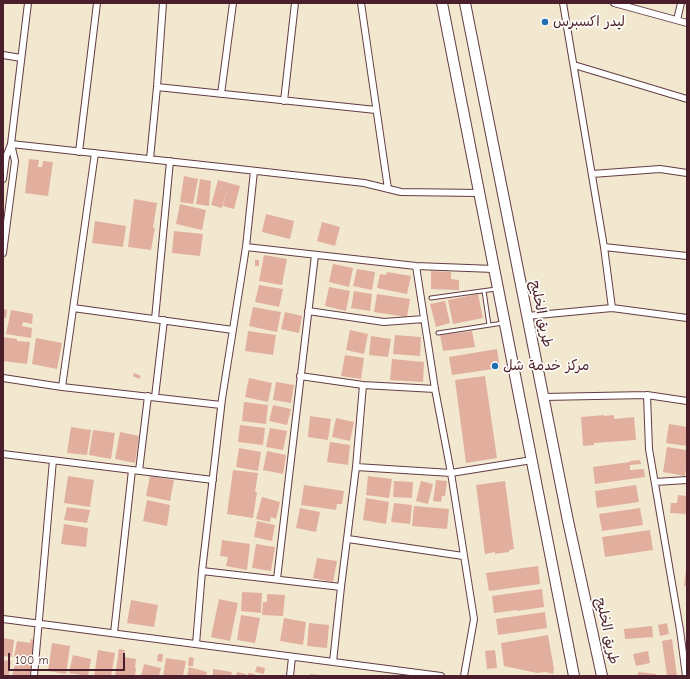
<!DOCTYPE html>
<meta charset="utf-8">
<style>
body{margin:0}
#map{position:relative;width:690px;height:679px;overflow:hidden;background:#f1e8cf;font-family:"Comic Neue",sans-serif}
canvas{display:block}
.frame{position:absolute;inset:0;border:4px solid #4a1f2b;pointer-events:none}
.scale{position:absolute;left:8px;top:653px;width:117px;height:18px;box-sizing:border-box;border:2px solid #4a1f2b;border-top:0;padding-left:5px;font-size:12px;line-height:14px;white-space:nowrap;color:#4a1f2b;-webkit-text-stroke:3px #fdfcf7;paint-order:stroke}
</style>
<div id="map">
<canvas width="690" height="679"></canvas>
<div class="frame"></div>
<div class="scale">100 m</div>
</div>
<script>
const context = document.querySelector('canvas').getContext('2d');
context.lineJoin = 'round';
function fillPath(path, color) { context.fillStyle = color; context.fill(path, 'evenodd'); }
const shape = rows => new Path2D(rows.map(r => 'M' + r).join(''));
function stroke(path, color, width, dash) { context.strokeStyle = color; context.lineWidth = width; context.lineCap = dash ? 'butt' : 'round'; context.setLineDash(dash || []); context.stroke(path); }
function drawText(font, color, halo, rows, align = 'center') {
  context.font = font + ' "Comic Neue","Playpen Sans Arabic",sans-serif'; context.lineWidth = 3.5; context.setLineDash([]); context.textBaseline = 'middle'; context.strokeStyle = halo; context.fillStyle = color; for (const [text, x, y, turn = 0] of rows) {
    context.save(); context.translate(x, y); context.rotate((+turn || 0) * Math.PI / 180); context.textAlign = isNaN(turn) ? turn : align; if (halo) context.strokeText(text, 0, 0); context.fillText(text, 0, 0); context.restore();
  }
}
fillPath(shape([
 [29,159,39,160,38,167,42,167,43,161,53,162,48,196,25,193],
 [184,176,198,179,193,204,180,202],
 [200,179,211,181,209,206,196,204],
 [218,180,240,186,234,209,223,206,228,185,222,208,211,205],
 [134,199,157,203,153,228,155,228,151,250,128,247],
 [180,204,206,210,202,230,176,224],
 [266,214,294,221,290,239,262,232],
 [95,221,126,226,123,247,92,243],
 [322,222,340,227,335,246,317,241],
 [174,231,203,234,200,256,172,253],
 [264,255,287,259,282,285,259,281],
 [255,260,259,260,259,266,255,266],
 [333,264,353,268,349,287,329,282],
 [357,269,375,272,372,290,353,286],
 [431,271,451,272,451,279,459,280,459,290,431,289],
 [387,272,411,276,407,294,377,288,380,274,386,275],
 [259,285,283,289,279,307,255,302],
 [329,287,350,291,346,311,325,306],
 [354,291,372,294,370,311,351,308],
 [377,294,410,299,407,317,374,312],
 [478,294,483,318,453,324,448,300],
 [445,301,450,323,436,327,430,304],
 [253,307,281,312,277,332,249,326],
 [4,309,7,310,6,318,3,318],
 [11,310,33,314,32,324,23,322,22,326,32,328,31,338,6,334],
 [285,312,302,316,299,333,281,329],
 [350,330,368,334,364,354,346,350],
 [248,331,276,335,273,355,245,351],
 [472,331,475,347,443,351,440,335],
 [395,335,421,337,420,356,393,354],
 [371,336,391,339,388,357,369,355],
 [3,337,17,339,17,341,30,342,27,364,3,361],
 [36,338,62,343,57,369,32,364],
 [497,349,500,368,452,375,449,357],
 [345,355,364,358,361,379,341,376],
 [392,359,424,362,423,382,390,380],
 [134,373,141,376,139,379,133,376],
 [485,376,497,458,466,463,455,380],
 [249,378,272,383,268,402,245,397],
 [276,382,294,385,291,403,273,400],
 [244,402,268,405,266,424,242,421],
 [273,405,291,409,287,425,269,421],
 [604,415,604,416,614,415,614,419,634,417,636,440,594,443,594,445,583,446,581,417],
 [310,416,331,419,328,440,308,437],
 [336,418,354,422,350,441,332,437],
 [669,424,687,427,687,446,666,443],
 [240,425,265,428,263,445,238,442],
 [71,427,91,430,87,455,67,453],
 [270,428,287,431,283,450,266,447],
 [93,430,115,433,111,459,89,455],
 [120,432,139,436,135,463,115,459],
 [330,442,350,445,348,465,327,462],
 [667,447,687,450,687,463,685,476,663,472],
 [239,448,261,452,258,471,236,467],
 [267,451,286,455,283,474,263,470],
 [640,460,641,464,630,465,630,470,644,469,645,477,595,484,593,467,630,462,630,461],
 [233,470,258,473,255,492,257,492,253,518,227,514],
 [68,476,94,480,90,507,64,503],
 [150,476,174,480,170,501,146,496],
 [368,476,392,479,389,498,366,495],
 [436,480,447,481,445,496,442,496,441,502,433,501],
 [394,481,413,482,412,498,393,497],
 [421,481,433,484,428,504,416,501],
 [505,481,514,549,509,550,509,552,495,554,495,552,485,554,476,485],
 [304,485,344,491,342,504,337,504,336,510,301,505],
 [636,485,639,502,597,508,595,491],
 [678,495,687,496,687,514,670,513,671,503,677,503],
 [262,497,280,502,276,519,271,517,270,522,256,519],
 [366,498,389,502,386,524,363,520],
 [147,500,170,505,167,526,143,521],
 [394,503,412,505,410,524,391,522],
 [414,506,449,509,447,529,412,526],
 [67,507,90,510,87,523,64,520],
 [300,508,320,512,316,532,296,528],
 [640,508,643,525,602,531,599,514],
 [257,521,275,525,272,541,254,537],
 [64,524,88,528,86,547,61,544],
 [650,530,653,550,605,557,602,537],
 [222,540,250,544,247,570,226,566,228,557,220,556],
 [256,544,275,547,271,571,252,568],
 [317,558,337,561,333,582,313,578],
 [538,566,540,584,489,591,486,573],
 [686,570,687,571,687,586,684,586],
 [542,589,544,607,517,611,517,610,494,613,492,596],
 [242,592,262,593,261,613,241,611],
 [267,594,285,595,283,616,262,615,263,602,267,602],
 [219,599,238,603,230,641,211,637],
 [131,600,158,605,154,627,127,623],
 [545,612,547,628,498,635,496,619],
 [241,615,260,618,255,643,237,640],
 [284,618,306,622,303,645,280,641],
 [309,623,329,625,327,648,307,646],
 [667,623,669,634,660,636,658,625],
 [652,626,653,637,625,639,624,629],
 [548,635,554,669,553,674,545,672,537,673,504,666,501,643],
 [3,638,14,640,12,657,3,656],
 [31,639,36,640,33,659,14,657,17,641,30,643],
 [672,639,677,676,667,676,662,641],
 [52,643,70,646,66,674,48,671],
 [119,649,125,650,124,657,136,659,135,667,136,668,135,676,115,676],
 [98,650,115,653,111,676,94,676],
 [495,650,497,668,487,669,485,651],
 [648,651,650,663,636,666,633,654],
 [158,654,163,654,162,662,157,661],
 [73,655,91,659,88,676,69,673],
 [189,657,194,658,193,666,188,666],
 [166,658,186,661,183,676,163,676],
 [3,660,11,661,9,676,3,676],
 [16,661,33,665,31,676,12,676],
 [144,664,161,668,159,676,141,676],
 [257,666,265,668,264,674,255,672],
 [189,667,207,672,206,676,187,676],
 [213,669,232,672,231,676,213,676],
 [237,672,246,674,245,676,236,676],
 [638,672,656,674,656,676,638,676],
 [248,673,255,674,255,676,248,676],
 [310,674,321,675,321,676,310,676]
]), '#e2af9f');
const service = shape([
 [484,291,489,325],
 [431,298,496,289],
 [438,333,503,323]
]);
const minor = shape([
 [361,3,388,189],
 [563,3,604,247,612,308],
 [614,3,687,23],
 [677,20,681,3],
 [3,55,21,58],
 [574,65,687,99],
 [157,87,376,110],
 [221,94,233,3],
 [284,101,295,3],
 [11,144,221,167,364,183,401,192,479,193],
 [79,152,97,3],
 [95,153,62,387,221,405],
 [150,159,157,87,163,3],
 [592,174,660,169,687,173],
 [3,179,6,157,11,144,28,3],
 [246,247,416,266,494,269],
 [604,247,687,256],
 [3,253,15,161,11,144],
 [416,266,435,389,451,473,474,619,464,676],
 [73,308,233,330],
 [308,311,384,322,424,319],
 [527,316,612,308,687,318],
 [155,319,170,161],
 [300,376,363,385,435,389],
 [3,378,62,387],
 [647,395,649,449,680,630,686,676],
 [155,397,164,320],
 [543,397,647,395,687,401],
 [3,454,213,480],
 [356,467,451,473,532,460],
 [139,471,148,396],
 [655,482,687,480],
 [348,539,463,556],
 [202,571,341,587],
 [277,579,315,255],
 [3,619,441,676],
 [114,633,132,470],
 [196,644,202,571,222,399,246,247,254,171],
 [333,662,341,587,356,467,363,385],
 [34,676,53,460],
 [290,676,292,657]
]);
const primary = shape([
 [442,3,574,676],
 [465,3,568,521,602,676]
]);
stroke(service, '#633d44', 5);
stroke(minor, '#633d44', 8);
stroke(primary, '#633d44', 12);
stroke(service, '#fff', 3);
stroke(minor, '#fff', 6);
stroke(primary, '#fff', 10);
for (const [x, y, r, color] of [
 [545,22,4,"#1f6fb2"],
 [495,366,4,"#1f6fb2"]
]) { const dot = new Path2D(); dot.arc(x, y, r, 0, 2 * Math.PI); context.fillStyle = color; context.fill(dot); stroke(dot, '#fdfcf7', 1.5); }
drawText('14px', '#4a1f2b', '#fdfcf7', [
 ["ليدر اكسبرس",553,22],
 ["مركز خدمة شل",503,366]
], 'left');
drawText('14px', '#4a1f2b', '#fdfcf7', [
 ["طريق الخليج",541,314,79],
 ["طريق الخليج",607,631,78]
]);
</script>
